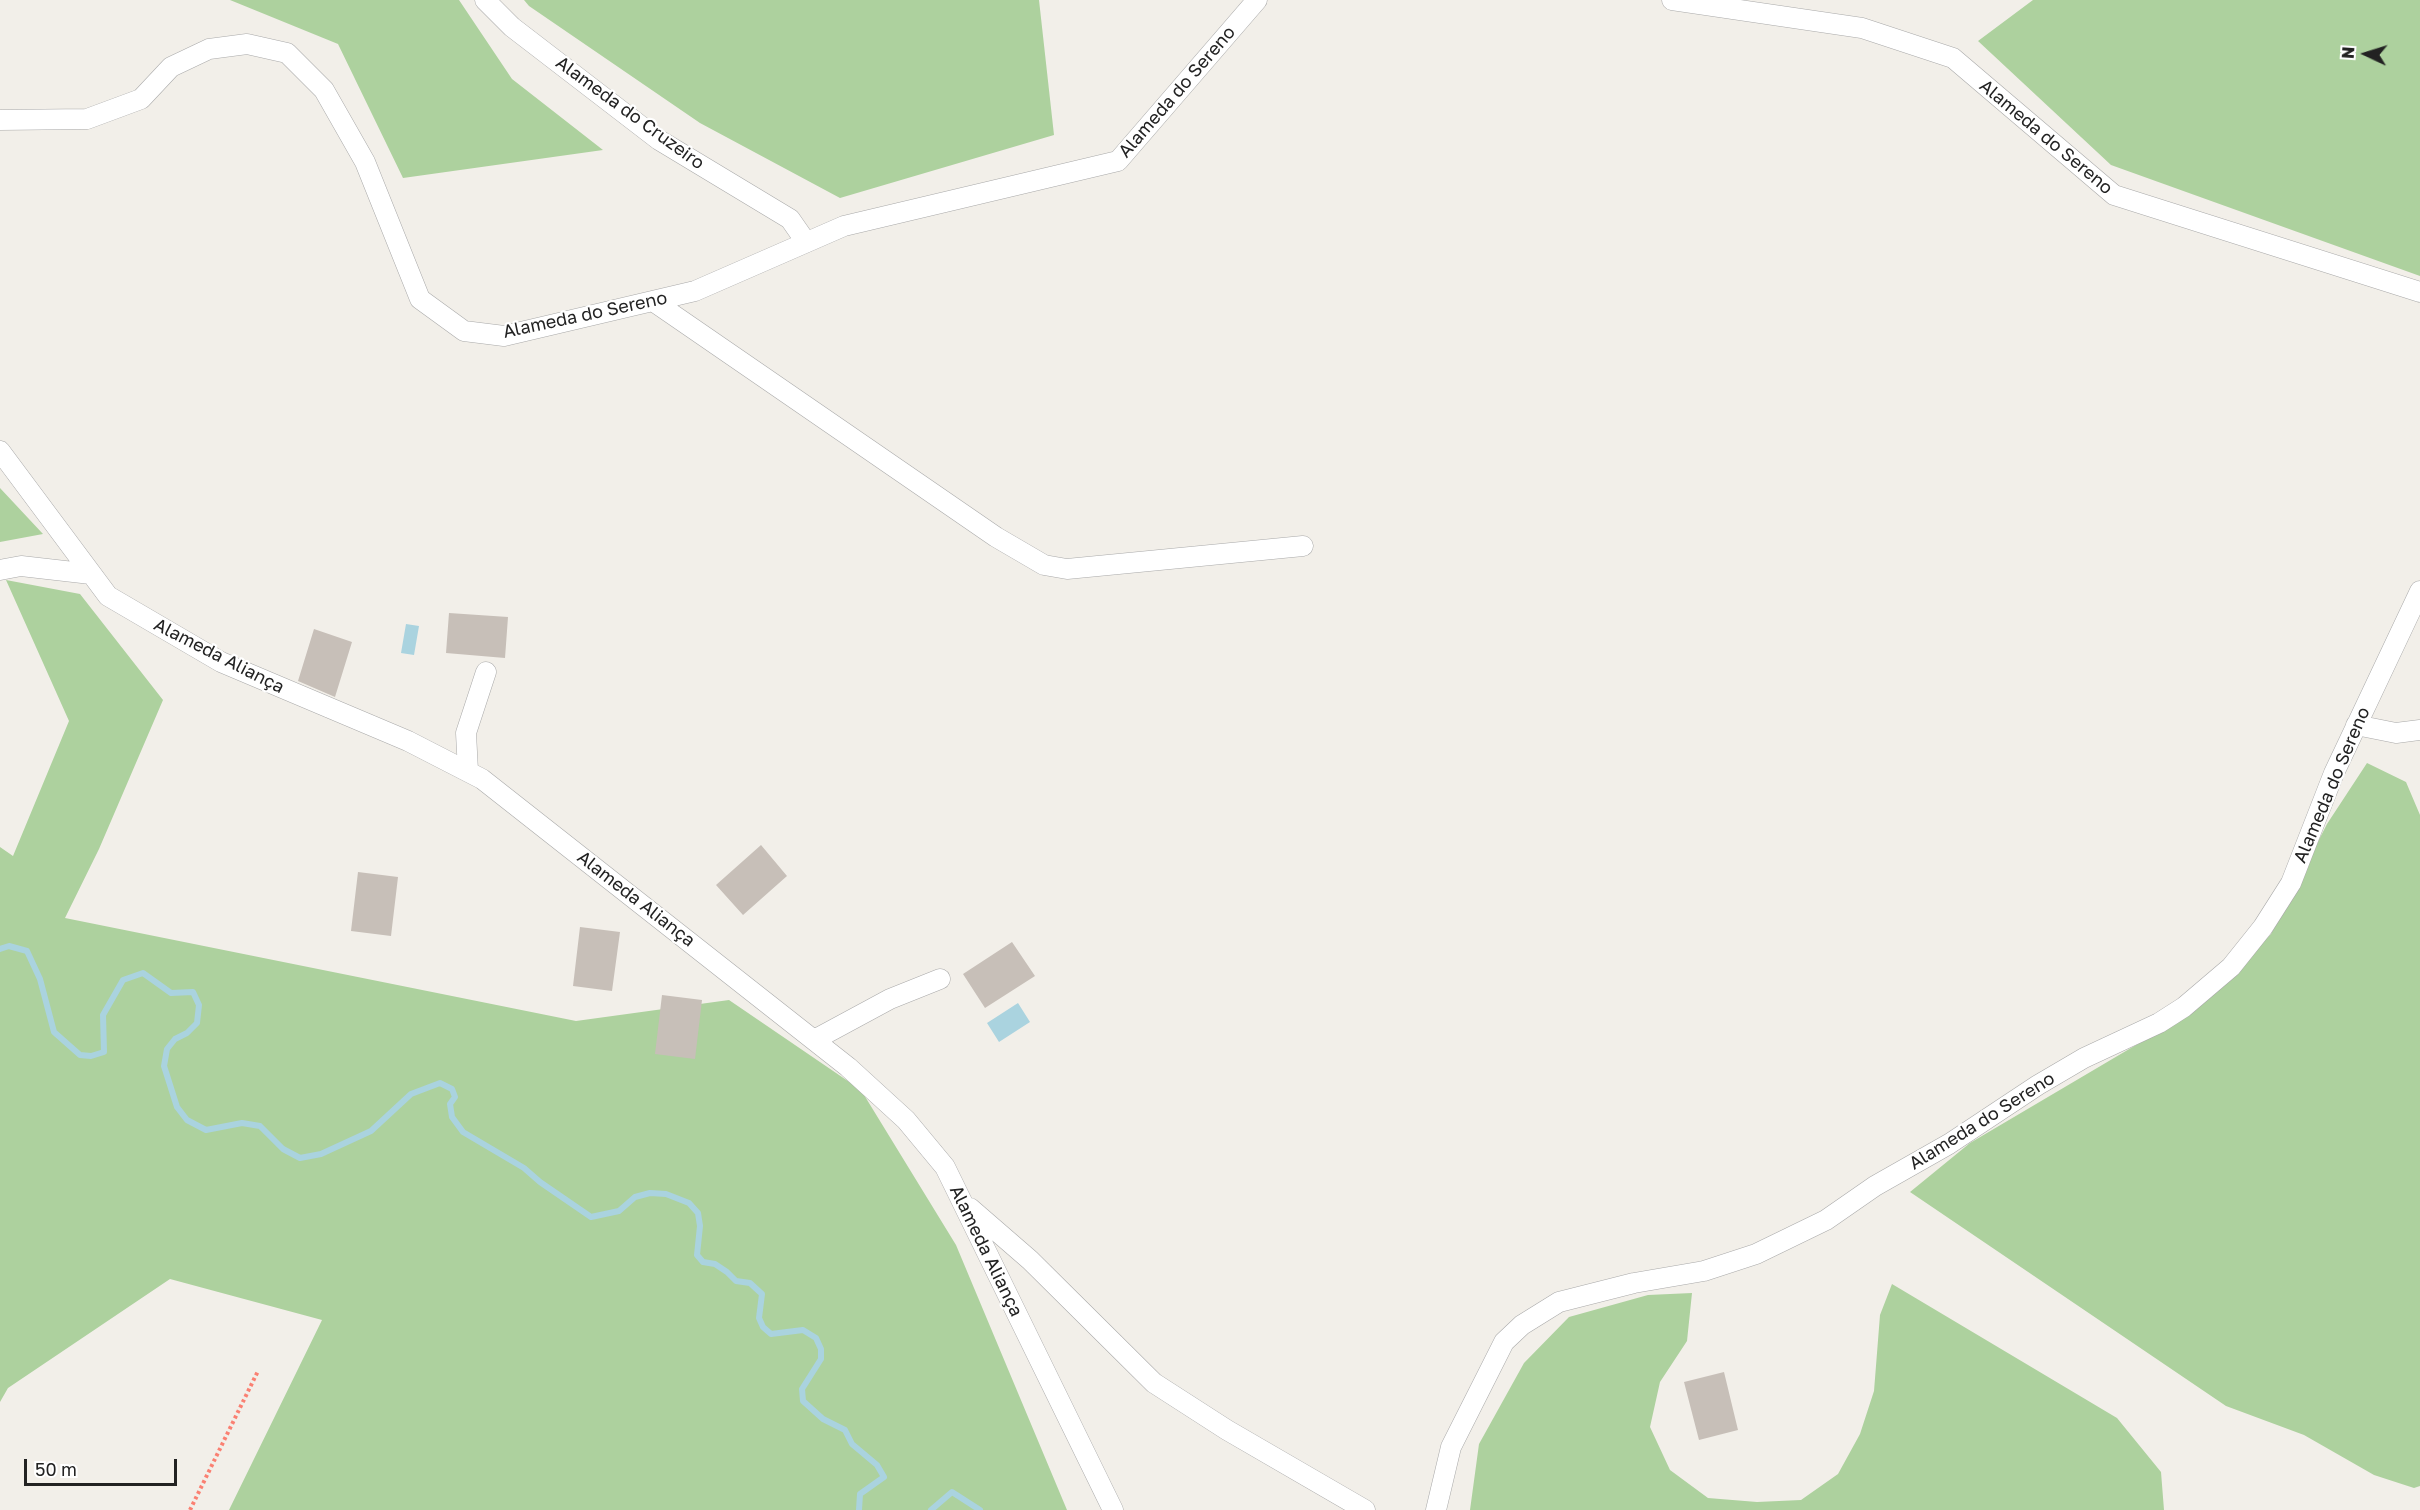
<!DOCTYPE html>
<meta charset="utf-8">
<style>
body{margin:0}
#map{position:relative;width:2420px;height:1510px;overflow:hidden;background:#f2efe9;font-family:"Golos Text",sans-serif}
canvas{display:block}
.north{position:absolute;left:2336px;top:24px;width:60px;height:60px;-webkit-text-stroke:4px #fff;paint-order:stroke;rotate:274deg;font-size:16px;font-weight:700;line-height:24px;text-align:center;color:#222}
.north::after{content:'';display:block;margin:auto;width:21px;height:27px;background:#222;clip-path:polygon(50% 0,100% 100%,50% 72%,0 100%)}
.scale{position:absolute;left:24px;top:1459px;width:153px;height:27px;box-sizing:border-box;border:3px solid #222;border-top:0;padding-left:8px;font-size:18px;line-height:21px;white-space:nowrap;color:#222;-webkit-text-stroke:4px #fff;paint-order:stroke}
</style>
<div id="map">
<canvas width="2420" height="1510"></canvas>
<div class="north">N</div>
<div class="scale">50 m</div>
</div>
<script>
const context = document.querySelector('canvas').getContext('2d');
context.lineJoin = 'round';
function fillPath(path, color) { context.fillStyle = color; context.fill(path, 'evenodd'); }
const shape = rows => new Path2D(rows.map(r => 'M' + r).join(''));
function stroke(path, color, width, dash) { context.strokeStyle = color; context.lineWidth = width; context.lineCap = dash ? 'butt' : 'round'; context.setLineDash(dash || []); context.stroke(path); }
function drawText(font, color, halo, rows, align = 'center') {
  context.font = font + ' "Golos Text",sans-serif'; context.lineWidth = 4.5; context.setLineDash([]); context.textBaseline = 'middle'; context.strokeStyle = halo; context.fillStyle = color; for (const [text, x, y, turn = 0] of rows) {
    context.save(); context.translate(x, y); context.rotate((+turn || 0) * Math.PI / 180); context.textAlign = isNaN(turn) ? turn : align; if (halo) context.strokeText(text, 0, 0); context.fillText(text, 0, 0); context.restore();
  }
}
fillPath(shape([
 [230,0,459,0,512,79,603,150,403,178,338,44],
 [524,0,1039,0,1054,135,840,198,700,123,529,6],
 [2033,0,2420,0,2420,276,2111,165,1978,41],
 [0,488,43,534,0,542],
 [6,580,80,594,163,700,99,849,65,918,576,1021,729,1000,861,1090,956,1245,1067,1510,229,1510,322,1320,170,1279,8,1388,0,1402,0,847,13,856,69,721],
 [2367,763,2406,782,2420,815,2420,1486,2414,1488,2374,1475,2304,1435,2226,1406,1910,1192,1970,1143,2197,1009,2271,934,2327,824],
 [1892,1284,2117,1418,2161,1472,2164,1510,1470,1510,1479,1444,1524,1363,1569,1317,1648,1295,1692,1293,1687,1341,1660,1382,1650,1427,1670,1470,1708,1498,1757,1502,1801,1500,1838,1474,1860,1434,1874,1391,1880,1315]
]), '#add19e');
fillPath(shape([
 [406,624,419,626,414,655,401,653],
 [1018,1003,1030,1022,999,1042,987,1023]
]), '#aad3df');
stroke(shape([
 [0,949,9,946,27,951,40,979,54,1032,80,1055,91,1056,104,1052,103,1015,123,980,143,973,171,993,193,992,199,1005,197,1023,187,1033,175,1039,167,1049,164,1066,177,1107,187,1120,206,1130,242,1123,260,1126,283,1149,300,1158,321,1154,371,1131,411,1094,440,1083,452,1089,455,1097,450,1104,452,1117,463,1132,524,1168,540,1182,591,1217,619,1211,635,1197,650,1193,666,1194,689,1203,698,1213,700,1226,697,1255,703,1262,715,1264,727,1272,736,1281,750,1283,762,1294,759,1318,763,1327,771,1334,803,1330,816,1338,821,1349,821,1359,802,1389,803,1401,823,1419,845,1430,852,1444,877,1465,884,1477,860,1494,859,1510],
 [931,1510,952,1492,980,1510]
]), '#aad3df', 6);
fillPath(shape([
 [449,613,508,617,505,658,446,653],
 [314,629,352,642,335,697,298,681],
 [761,845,787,876,743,915,716,885],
 [358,872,398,877,391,936,351,931],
 [580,927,620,932,612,991,573,986],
 [1012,942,1035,976,985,1008,963,974],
 [662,995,702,1000,695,1059,655,1054],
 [1724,1372,1738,1430,1699,1440,1684,1382]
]), '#c7bfb8');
const minor = shape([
 [485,0,512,27,659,140,790,219,806,242],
 [1672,0,1862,28,1953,58,2114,195,2420,292],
 [0,120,87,119,141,99,171,67,209,49,247,44,287,53,324,90,365,162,420,299,464,331,504,336,695,291,844,226,1118,161,1257,0],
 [653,301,996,537,1044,565,1067,569,1303,546],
 [0,451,108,596,221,662,408,741,482,779,848,1067,906,1120,945,1167,1113,1510],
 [0,570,21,566,91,574],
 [2356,725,2396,733,2420,730],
 [468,771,466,733,486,672],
 [814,1040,890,999,940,979],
 [970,1208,1030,1260,1154,1383,1227,1430,1365,1510],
 [1436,1510,1451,1447,1504,1342,1522,1325,1559,1302,1634,1283,1704,1271,1756,1254,1826,1220,1875,1186,1949,1144,2038,1085,2084,1058,2159,1023,2184,1007,2231,967,2263,927,2291,883,2334,773,2420,591]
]);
stroke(minor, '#a9a9a9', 21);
stroke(shape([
 [190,1510,258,1371]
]), '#fa8072', 4, [3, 3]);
stroke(minor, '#fff', 20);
drawText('18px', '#222', '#fff', [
 ["Alameda do Sereno",1177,92,-49],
 ["Alameda do Cruzeiro",630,113,36],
 ["Alameda do Sereno",2046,137,40],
 ["Alameda do Sereno",585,315,-12],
 ["Alameda Aliança",219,656,27],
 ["Alameda do Sereno",2332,785,-67],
 ["Alameda Aliança",636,899,38],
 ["Alameda do Sereno",1982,1121,-32],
 ["Alameda Aliança",986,1251,64]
]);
</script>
